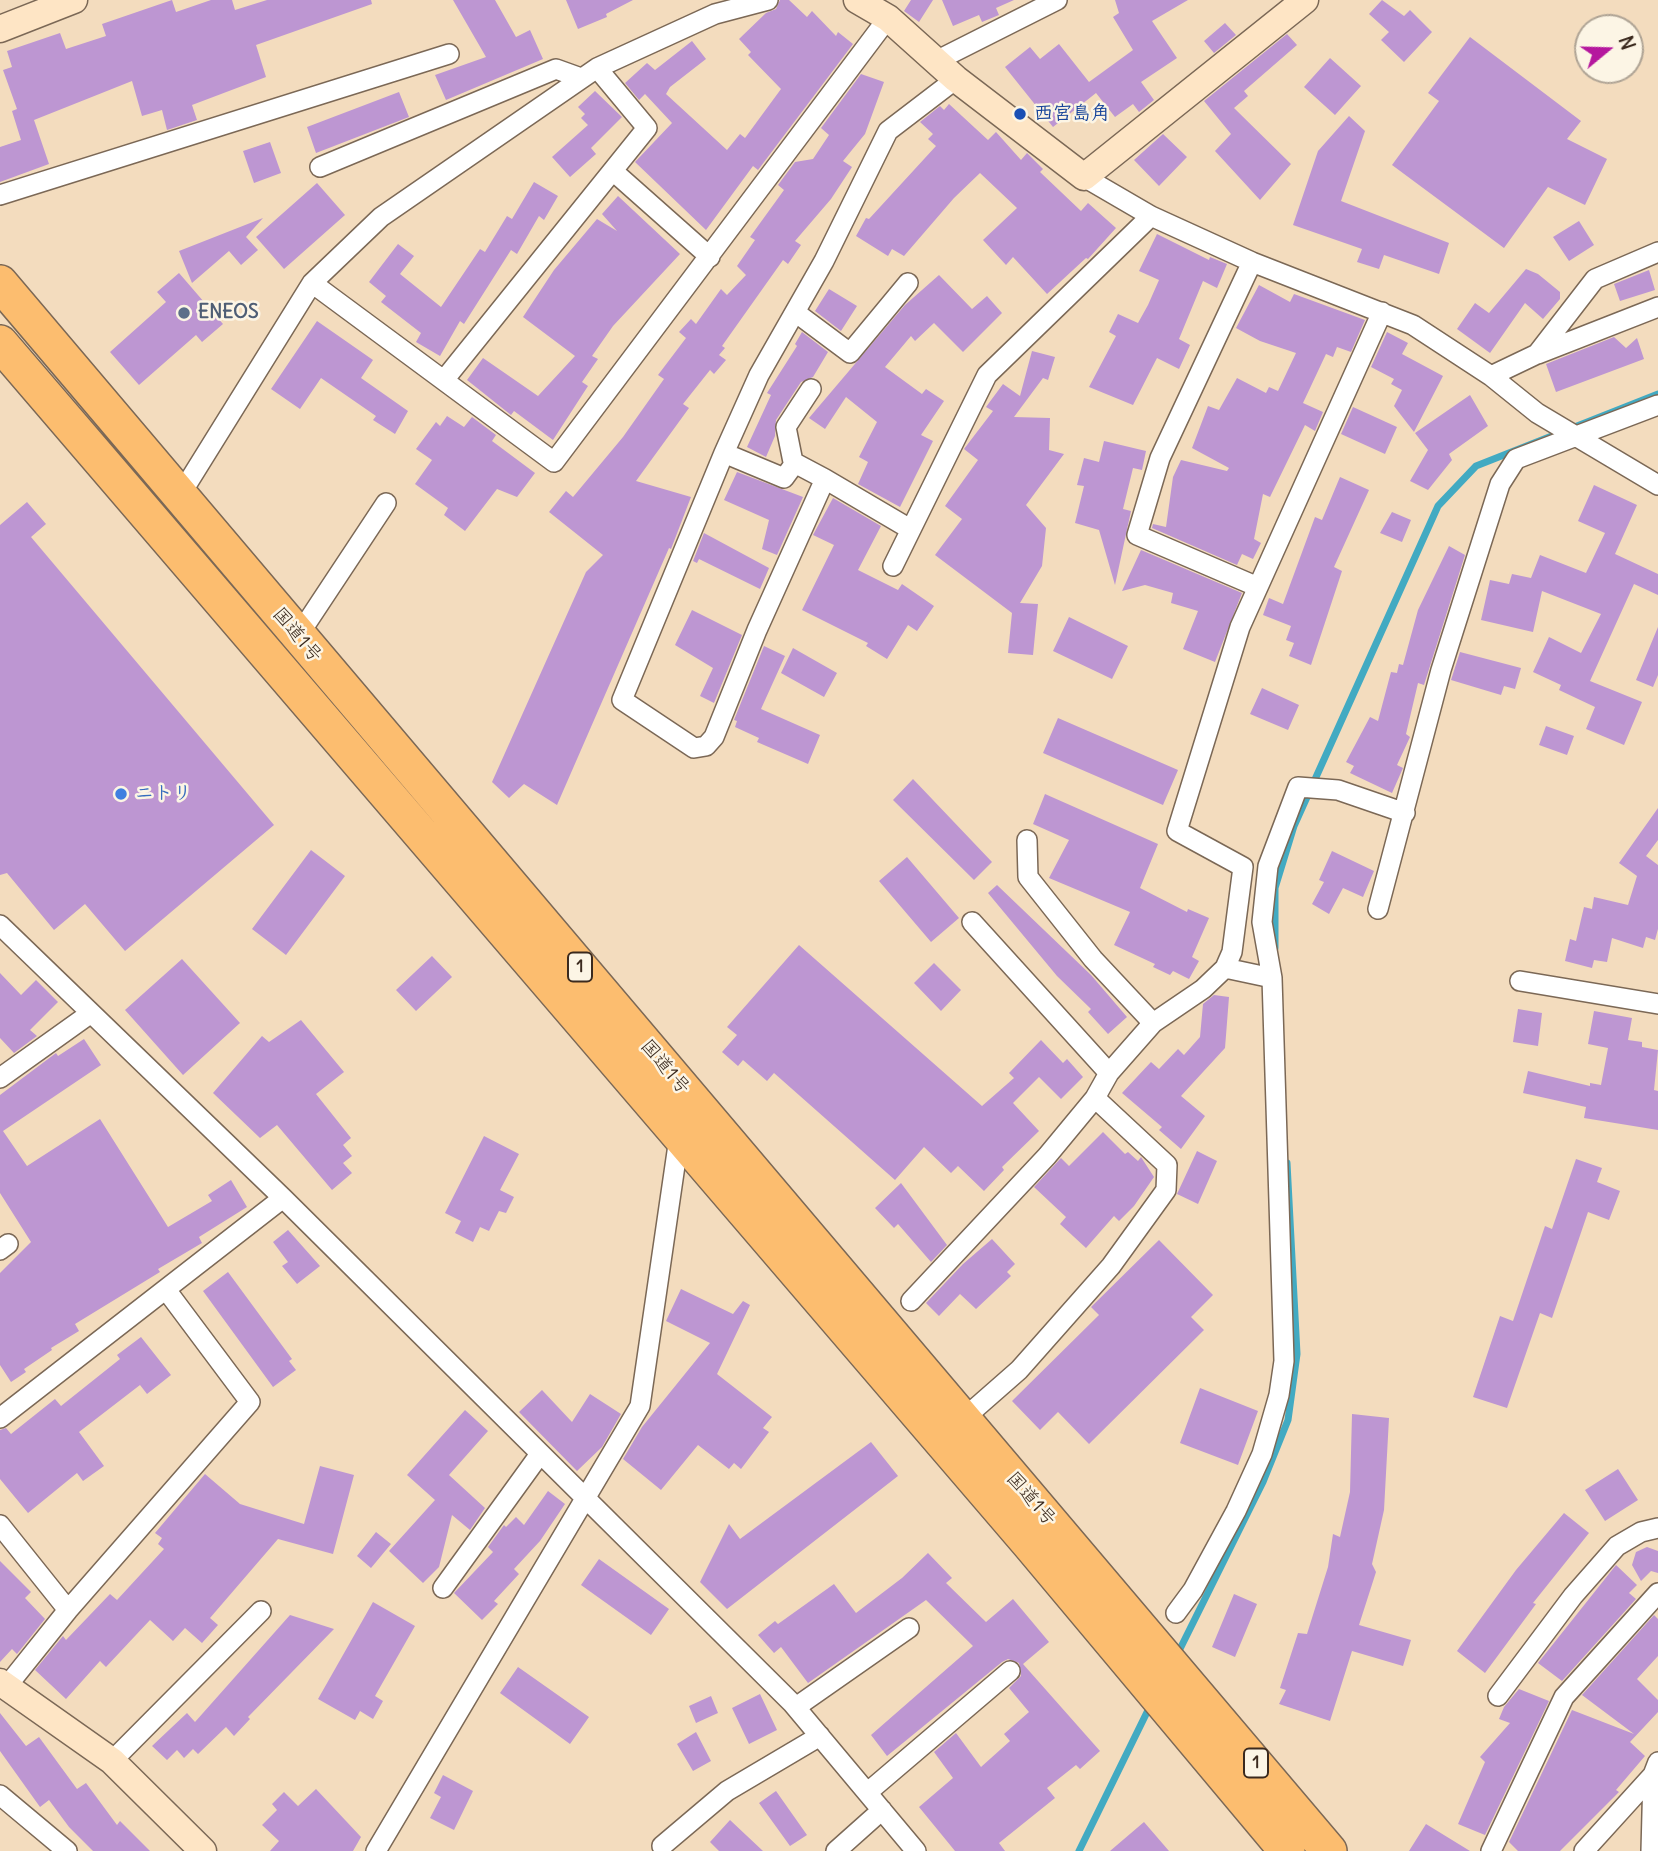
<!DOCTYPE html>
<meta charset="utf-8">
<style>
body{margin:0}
#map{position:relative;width:1658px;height:1851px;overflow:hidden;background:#f3dcbe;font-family:Delius,sans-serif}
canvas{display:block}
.north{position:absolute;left:1574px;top:14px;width:70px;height:70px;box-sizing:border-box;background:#fcf5e5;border:2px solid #afa495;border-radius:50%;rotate:71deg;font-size:19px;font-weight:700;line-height:28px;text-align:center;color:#3b2a1e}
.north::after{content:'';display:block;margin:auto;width:24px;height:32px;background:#b5179e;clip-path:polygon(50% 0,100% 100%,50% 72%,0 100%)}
</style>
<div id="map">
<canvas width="1658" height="1851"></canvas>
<div class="north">N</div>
</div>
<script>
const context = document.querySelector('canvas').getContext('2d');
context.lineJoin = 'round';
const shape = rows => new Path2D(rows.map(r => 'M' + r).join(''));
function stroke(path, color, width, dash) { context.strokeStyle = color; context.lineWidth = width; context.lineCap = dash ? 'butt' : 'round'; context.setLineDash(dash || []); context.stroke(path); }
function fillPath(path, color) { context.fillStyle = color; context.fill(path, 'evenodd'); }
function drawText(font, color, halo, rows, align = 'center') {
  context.font = font + ' Delius,"Klee One",sans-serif'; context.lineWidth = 5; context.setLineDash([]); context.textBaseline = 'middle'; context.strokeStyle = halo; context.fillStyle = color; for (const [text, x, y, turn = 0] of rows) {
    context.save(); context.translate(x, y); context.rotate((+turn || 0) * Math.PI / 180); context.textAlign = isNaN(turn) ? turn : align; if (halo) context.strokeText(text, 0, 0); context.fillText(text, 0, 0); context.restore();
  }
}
stroke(shape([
 [1275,948,1275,888,1294,826,1438,506,1476,466,1658,394],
 [1176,1657,1263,1482,1288,1420,1297,1354,1287,1163],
 [1079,1851,1151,1704]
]), '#42aac2', 7);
fillPath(shape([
 [172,0,176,12,211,0,232,0,235,10,267,0,371,0,372,4,256,45,266,77,192,105,197,120,167,130,162,110,142,116,132,81,34,120,49,164,0,182,0,147,21,140,12,111,17,109,3,70,12,67,7,51,60,33,66,49,106,36,102,24],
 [453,0,495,0,516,37,530,30,543,59,446,100,435,75,486,57],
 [566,0,633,0,606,14,607,17,578,29],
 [780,0,789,0,807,17,812,11,836,36,838,32,853,44,758,170,753,166,706,230,635,162,672,123,645,94,639,100,625,83,647,63,655,70,692,41,706,59,670,87,666,94,727,150,740,134,745,138,781,89,748,55,751,52,739,39,766,13,776,9],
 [911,0,933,0,919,22,904,11],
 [942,0,1014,0,996,8,999,15,982,22,979,15,953,26],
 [1115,0,1188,0,1152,21,1177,58,1141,82,1154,100,1139,112,1133,104,1115,117,1096,93,1053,127,1005,67,1030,47,1040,59,1059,44,1089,82,1133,50,1113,17,1119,13],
 [1382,0,1404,16,1410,10,1432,32,1404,62,1381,40,1389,32,1369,14],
 [1225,23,1236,35,1214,53,1204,41],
 [1287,34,1297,45,1244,91,1248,96,1234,108,1291,164,1260,200,1215,151,1231,134,1204,101],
 [1470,37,1581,121,1567,139,1607,159,1585,205,1548,187,1504,248,1392,165,1439,101,1428,93],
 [1330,58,1361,86,1335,115,1304,87],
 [861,74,884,82,865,134,843,161,852,167,831,199,795,241,801,245,788,264,783,260,722,346,725,348,719,355,726,360,714,374,710,370,683,404,689,408,636,481,691,497,671,549,669,548,557,805,524,784,509,798,492,782,586,572,603,555,549,512,566,491,573,497,623,437,664,379,658,375,686,338,679,332,691,319,696,324,721,289,727,295,746,275,737,266,755,240,750,237,784,190,778,185,795,162,813,159,829,135,821,128],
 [595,91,622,117,591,148,596,154,570,177,552,157,588,125,581,118,585,114,578,107],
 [399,92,409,117,316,153,307,127],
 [949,104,988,140,996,132,1021,160,1027,153,1043,169,1040,172,1081,211,1088,203,1116,228,1088,259,1086,258,1047,294,1013,257,1006,265,983,240,1017,208,980,173,954,198,904,256,892,249,888,256,856,236,866,218,869,219,936,146,928,139,933,134,920,122,940,106,944,110],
 [1349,116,1365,131,1341,201,1449,243,1439,274,1384,255,1379,269,1357,262,1362,249,1293,225,1318,151],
 [1163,134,1187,157,1159,186,1134,160],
 [270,142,281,173,254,183,243,151],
 [534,182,558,196,544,220,539,216,517,254,511,250,464,324,460,321,440,356,416,342,421,333,381,302,386,296,369,282,398,244,414,256,400,274,441,307,480,249,485,252,507,216,512,219],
 [317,183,345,215,284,269,256,237],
 [618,196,680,254,613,326,592,356,598,359,582,382,588,386,553,440,514,411,511,415,467,380,483,358,538,396,575,356,523,317,554,270,597,219,617,231,602,214],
 [263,218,246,237,258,250,241,265,229,251,192,283,179,251],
 [1579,221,1594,245,1569,261,1553,237],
 [1157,234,1209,260,1210,257,1227,264,1217,288,1203,281,1179,339,1190,345,1179,369,1157,358,1133,405,1089,387,1116,336,1109,332,1118,314,1138,323,1148,305,1159,280,1139,271],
 [1526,269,1538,274,1560,292,1560,299,1543,319,1525,303,1490,353,1457,329,1475,303,1489,313],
 [1649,270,1655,290,1620,301,1614,284],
 [179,273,223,324,202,342,196,335,139,385,110,352,166,302,157,292],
 [939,275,972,309,987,296,1002,313,963,352,934,323,915,341,911,336,885,367,922,394,926,389,944,401,921,435,933,441,900,507,858,484,868,462,859,457,877,422,846,397,825,429,809,418,905,305],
 [1259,285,1290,302,1294,294,1365,320,1351,352,1337,347,1333,357,1326,354,1303,403,1323,412,1315,431,1305,425,1270,497,1263,494,1254,539,1261,543,1253,559,1242,554,1237,565,1152,528,1153,524,1166,527,1173,477,1181,460,1227,471,1229,468,1192,448,1208,406,1219,410,1237,378,1266,393,1269,387,1278,391,1296,353,1260,341,1236,328],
 [829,289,857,306,841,331,815,311],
 [317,321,373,360,361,378,408,411,395,434,373,420,376,416,321,378,300,409,271,389],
 [802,332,828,352,813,377,801,382,776,420,775,436,766,457,747,447,771,395,767,393,797,346,795,344],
 [1387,332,1408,343,1402,354,1443,376,1414,432,1394,406,1402,390,1391,384,1394,379,1371,367],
 [1614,337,1626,348,1637,338,1644,359,1556,392,1546,364],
 [1032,351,1055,357,1048,380,1043,378,1014,417,1050,418,1049,450,1064,454,1026,505,1046,528,1042,566,1020,603,1038,604,1033,655,1008,653,1012,613,935,555,962,519,945,506,978,460,964,449,993,411,986,407,1003,384,1020,396],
 [1470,395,1488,426,1449,454,1452,460,1428,490,1410,481,1428,450,1415,433],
 [1353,407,1397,427,1385,454,1341,434],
 [447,416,464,427,472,417,496,435,492,441,535,473,517,497,497,489,465,531,444,515,448,508,415,484,432,460,416,449,436,422,440,426],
 [1104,441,1146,451,1142,470,1133,468,1123,509,1131,511,1115,585,1099,530,1075,523,1084,486,1077,485,1084,458,1099,462],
 [737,472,803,497,777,555,762,549,769,520,724,500],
 [1340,477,1369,490,1334,567,1342,571,1311,665,1289,656,1294,643,1286,640,1291,626,1263,615,1269,598,1283,604,1315,517,1322,520],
 [1594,485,1637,505,1615,554,1658,574,1658,595,1634,584,1590,681,1642,702,1624,745,1586,729,1595,707,1559,690,1561,685,1533,672,1549,637,1581,653,1601,614,1542,591,1533,632,1481,620,1490,580,1509,584,1512,574,1531,578,1540,555,1586,573,1605,533,1578,521],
 [833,498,881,526,858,570,898,590,902,584,934,606,917,631,908,625,887,659,866,646,868,643,802,610,834,545,813,535],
 [27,502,46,524,31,537,274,825,125,951,85,904,54,930,7,873,0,875,0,525],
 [1392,512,1411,520,1402,542,1380,533],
 [704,533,769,568,760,589,699,559,697,563,693,561],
 [1449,546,1465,555,1424,685,1418,683,1406,734,1410,737,1397,765,1403,768,1392,793,1350,773,1354,766,1346,762,1370,717,1378,721,1391,672,1397,673,1399,664,1403,665,1418,610],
 [1141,550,1242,593,1215,662,1183,649,1198,611,1171,603,1173,593,1145,585,1122,591],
 [692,610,742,635,714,703,700,696,713,668,675,645],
 [1069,617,1128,646,1112,679,1053,651],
 [1658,627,1658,675,1653,687,1636,680],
 [764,646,785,656,761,709,820,735,808,764,757,742,759,738,735,727,737,721,734,720],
 [793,648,837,673,824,697,781,673],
 [1460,652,1521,668,1515,689,1504,686,1501,695,1451,680],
 [1262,688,1299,705,1288,730,1250,714],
 [1058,718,1178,770,1163,805,1043,753],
 [1546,726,1574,736,1567,755,1539,745],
 [913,779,992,862,974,880,893,800],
 [1045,794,1158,844,1140,888,1187,912,1188,909,1209,918,1192,957,1199,961,1189,979,1173,971,1170,975,1153,967,1155,964,1114,945,1130,912,1049,878,1069,840,1033,824],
 [1658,808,1658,840,1646,856,1658,865,1658,929,1655,940,1646,937,1643,948,1612,938,1607,962,1594,960,1592,968,1565,961,1570,939,1576,941,1584,907,1592,909,1594,897,1628,905,1637,876,1619,863],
 [311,850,345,876,286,955,252,929],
 [1332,851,1374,871,1363,897,1343,888,1329,914,1312,904,1324,882,1319,880],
 [907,857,959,918,931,942,879,881],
 [997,885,1091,975,1127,1017,1108,1034,1088,1012,1091,1009,1057,976,988,893],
 [799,945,982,1106,1014,1078,1009,1073,1041,1040,1063,1063,1067,1059,1083,1077,1061,1099,1039,1077,1013,1103,1039,1131,1002,1167,1004,1170,984,1191,958,1166,951,1173,924,1147,895,1180,774,1073,767,1081,743,1060,738,1066,722,1052,737,1035,727,1027],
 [432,956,452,977,416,1011,396,990],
 [182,959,240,1023,183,1075,125,1010],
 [934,963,961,990,941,1011,914,983],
 [0,973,21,995,36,980,58,1002,30,1030,37,1036,14,1053,0,1038],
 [1214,995,1229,997,1225,1048,1181,1096,1205,1116,1181,1149,1159,1130,1162,1127,1122,1093,1151,1062,1159,1069,1178,1049,1184,1055,1200,1037,1203,1004],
 [1518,1009,1542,1013,1538,1046,1513,1042],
 [1594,1011,1632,1018,1628,1040,1642,1042,1642,1047,1658,1050,1654,1090,1658,1091,1658,1130,1584,1118,1586,1107,1523,1093,1528,1071,1590,1086,1590,1083,1601,1085,1608,1048,1588,1044],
 [301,1020,344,1072,316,1094,351,1138,343,1145,352,1156,343,1163,352,1173,332,1190,277,1125,260,1138,213,1093,262,1036,269,1042],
 [84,1039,101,1065,3,1131,27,1166,100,1119,168,1227,212,1201,208,1195,231,1180,247,1207,199,1237,202,1243,158,1269,160,1272,75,1324,79,1331,51,1348,52,1350,24,1369,26,1372,11,1382,0,1365,0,1273,31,1242,0,1193,0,1095,56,1053,58,1056],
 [1103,1132,1125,1154,1128,1152,1138,1161,1141,1157,1154,1177,1134,1206,1119,1221,1114,1216,1086,1248,1060,1224,1066,1217,1034,1187,1061,1158,1069,1166],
 [484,1136,519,1154,500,1190,514,1197,506,1213,499,1211,489,1231,480,1227,473,1242,455,1233,461,1221,445,1213],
 [1197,1151,1217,1161,1198,1204,1177,1194],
 [1576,1159,1602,1168,1597,1182,1620,1191,1609,1220,1588,1212,1552,1318,1540,1313,1507,1408,1473,1397,1500,1316,1513,1321,1545,1226,1552,1229],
 [901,1183,947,1245,931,1262,898,1224,894,1228,875,1208],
 [288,1230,320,1266,297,1284,282,1266,288,1262,273,1242],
 [992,1239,1015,1264,1007,1272,1011,1276,976,1309,960,1294,939,1316,926,1303,963,1264],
 [1159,1240,1213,1295,1191,1317,1204,1330,1089,1444,1058,1412,1040,1430,1012,1401,1099,1315,1091,1307],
 [228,1272,292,1359,289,1361,296,1370,273,1387,203,1291],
 [681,1289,733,1314,743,1301,750,1305,717,1374,772,1417,763,1428,769,1432,741,1469,734,1463,729,1469,698,1445,661,1490,623,1459,642,1427,710,1343,666,1321],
 [141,1337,171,1375,147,1394,140,1385,79,1432,104,1466,83,1481,77,1473,28,1513,0,1479,0,1430,6,1428,11,1434,55,1399,61,1406,120,1359,117,1355],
 [1200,1388,1258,1411,1238,1465,1180,1443],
 [542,1390,572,1422,590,1394,621,1414,602,1447,577,1471,519,1412],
 [465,1410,488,1431,449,1475,485,1508,470,1530,452,1515,439,1567,423,1583,389,1551,435,1500,407,1475],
 [1352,1414,1389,1418,1384,1510,1372,1564,1376,1572,1359,1625,1411,1640,1403,1666,1352,1651,1330,1721,1279,1704,1286,1690,1280,1688,1298,1633,1307,1634,1328,1567,1333,1534,1340,1537,1350,1492],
 [871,1442,898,1476,727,1609,700,1582,729,1524,740,1539],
 [320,1466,354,1475,333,1554,278,1539,210,1618,218,1625,202,1643,185,1628,173,1641,150,1620,106,1667,100,1661,66,1699,35,1670,63,1636,66,1640,110,1594,117,1600,164,1549,158,1544,162,1538,155,1533,205,1474,240,1504,304,1524],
 [1618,1469,1638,1500,1605,1521,1585,1490],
 [548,1491,565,1504,540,1541,514,1569,519,1574,494,1601,498,1604,482,1620,454,1593,493,1552,488,1547,504,1525,506,1527,516,1517,524,1525],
 [1564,1513,1589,1533,1533,1603,1536,1604,1485,1673,1457,1651,1516,1570],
 [376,1532,391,1544,371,1568,357,1556],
 [1647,1547,1658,1551,1658,1573,1651,1571,1641,1581,1632,1565,1636,1552],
 [928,1553,952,1578,946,1583,986,1622,1013,1599,1049,1642,1023,1664,1100,1751,1080,1769,1076,1765,1047,1788,1055,1798,999,1843,1005,1851,955,1851,919,1807,953,1778,934,1752,956,1733,981,1767,1010,1741,1004,1734,1029,1712,1009,1688,1021,1676,1019,1663,1008,1659,1002,1662,887,1756,871,1735,973,1646,926,1600,808,1683,781,1647,774,1653,758,1635,775,1621,778,1624,834,1584,856,1613,902,1578],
 [599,1559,669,1609,651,1635,581,1585],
 [0,1561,31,1592,25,1598,45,1619,17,1654,12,1649,0,1662],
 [1616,1565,1637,1585,1629,1593,1636,1599,1562,1681,1538,1663],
 [1234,1594,1257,1604,1235,1657,1212,1647],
 [373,1602,415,1626,375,1696,383,1701,373,1719,360,1711,355,1720,318,1699],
 [290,1615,334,1629,248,1717,250,1719,234,1736,226,1727,198,1754,193,1749,184,1758,177,1750,167,1760,152,1746,187,1713,195,1722],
 [1654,1615,1658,1619,1658,1656,1637,1679,1658,1700,1658,1712,1630,1742,1645,1756,1616,1790,1619,1792,1560,1851,1518,1851,1509,1842,1572,1710,1634,1734,1582,1695],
 [518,1667,589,1717,570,1744,500,1693],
 [1519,1689,1549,1701,1485,1835,1458,1824,1485,1762,1480,1757,1510,1723,1499,1719,1504,1707],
 [760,1694,777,1730,749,1744,732,1708],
 [711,1696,718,1713,696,1723,689,1706],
 [0,1713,26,1746,39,1737,77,1789,86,1783,117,1825,120,1821,150,1851,93,1851,69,1827,49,1800,40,1807,0,1751],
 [696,1732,711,1761,693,1771,677,1744],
 [443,1775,473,1791,454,1830,430,1818,441,1797,434,1793],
 [316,1789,361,1837,353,1851,270,1851,279,1841,262,1825,277,1810,272,1804,284,1792,298,1806],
 [776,1791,807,1835,790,1846,759,1803],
 [730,1820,763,1851,719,1851,710,1842],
 [1144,1822,1169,1851,1110,1851],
 [1426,1824,1470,1851,1409,1851]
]), '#bd96d2');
const street = shape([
 [938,60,1057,0],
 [320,167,556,69,581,78],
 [613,171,710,257],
 [1084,177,1151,216,1252,262,1413,325,1491,376,1537,413,1658,485],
 [0,195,449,54],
 [1252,262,1160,458,1137,535,1258,587],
 [312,283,554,462,888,18],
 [795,312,850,353,908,283],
 [1538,354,1658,307],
 [1491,376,1537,354,1595,279,1658,252],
 [444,380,647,128,597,68],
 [811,389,786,427,793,462,825,479],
 [724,453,784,478,795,463],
 [179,497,312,283,381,217,597,68,715,14,768,0],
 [910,529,825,479,757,630,714,737,706,746,694,748,622,700,724,453,759,375,824,261,888,131,956,79],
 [893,566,987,375,1151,216],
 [298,636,386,503],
 [1027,840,1028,877,1093,959,1153,1023],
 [1378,909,1441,670,1500,484,1516,459,1658,405],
 [972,922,1109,1073],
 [0,925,283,1198,792,1703,916,1851],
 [1225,968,1272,978],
 [1520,981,1658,1004],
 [0,1078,91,1013],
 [0,1250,8,1244],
 [911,1301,1047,1156,1095,1098,1109,1073,1153,1023,1203,989,1225,968,1232,952,1243,867,1177,831,1240,627,1382,312],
 [0,1418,283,1198],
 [962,1420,1019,1370,1111,1266,1166,1190,1167,1165,1095,1098],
 [0,1525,68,1610],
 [443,1588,540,1454],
 [1176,1613,1193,1590,1236,1511,1262,1454,1279,1395,1284,1361,1272,978,1262,922,1268,866,1298,787,1338,790,1405,813],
 [7,1686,68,1610,250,1402,167,1291],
 [1498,1696,1573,1596,1617,1546,1641,1532,1658,1528],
 [796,1707,909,1628],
 [112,1761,261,1611],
 [868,1792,1010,1671],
 [0,1795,67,1851],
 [662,1846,727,1791,820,1736],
 [376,1851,640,1406,679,1138],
 [836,1851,882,1810],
 [1491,1851,1564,1697,1658,1593],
 [1584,1851,1653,1775,1658,1762],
 [1651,1851,1653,1775]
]);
const secondary = shape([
 [857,0,888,18,956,79,1084,177,1305,0],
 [0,29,74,0],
 [0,1682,112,1761,203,1851]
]);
const highway = shape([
 [0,283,1329,1851],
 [0,343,1029,1543,1287,1851]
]);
stroke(street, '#7b6856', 22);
stroke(secondary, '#7b6856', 29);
stroke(highway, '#7b6856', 38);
stroke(street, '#fff', 19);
stroke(secondary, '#fee5c5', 26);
stroke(highway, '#fcbd6f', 35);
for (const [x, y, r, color] of [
 [1020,114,7,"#1a4fb4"],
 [184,313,7,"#5c6f8a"],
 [121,794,7,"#3f7fe0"]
]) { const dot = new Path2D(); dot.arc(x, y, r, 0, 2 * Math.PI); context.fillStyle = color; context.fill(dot); stroke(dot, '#fcf5e5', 2.5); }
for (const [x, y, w] of [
 [580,967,24],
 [1256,1763,24]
]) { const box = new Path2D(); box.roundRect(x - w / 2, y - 14.5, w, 29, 5); context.fillStyle = '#fcf5e5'; context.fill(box); stroke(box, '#3b2a1e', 2); }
drawText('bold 18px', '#3b2a1e', null, [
 ["1",580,967],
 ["1",1256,1763]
]);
drawText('bold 19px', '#164399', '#fcf5e5', [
 ["西宮島角",1034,114]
], 'left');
drawText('bold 19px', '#4e5e75', '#fcf5e5', [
 ["ENEOS",198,313]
], 'left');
drawText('19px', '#3b2a1e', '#fcf5e5', [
 ["国道1号",297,635,50],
 ["国道1号",665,1067,50],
 ["国道1号",1031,1499,49]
]);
drawText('bold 19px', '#366cbe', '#fcf5e5', [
 ["ニトリ",135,794]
], 'left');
</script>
